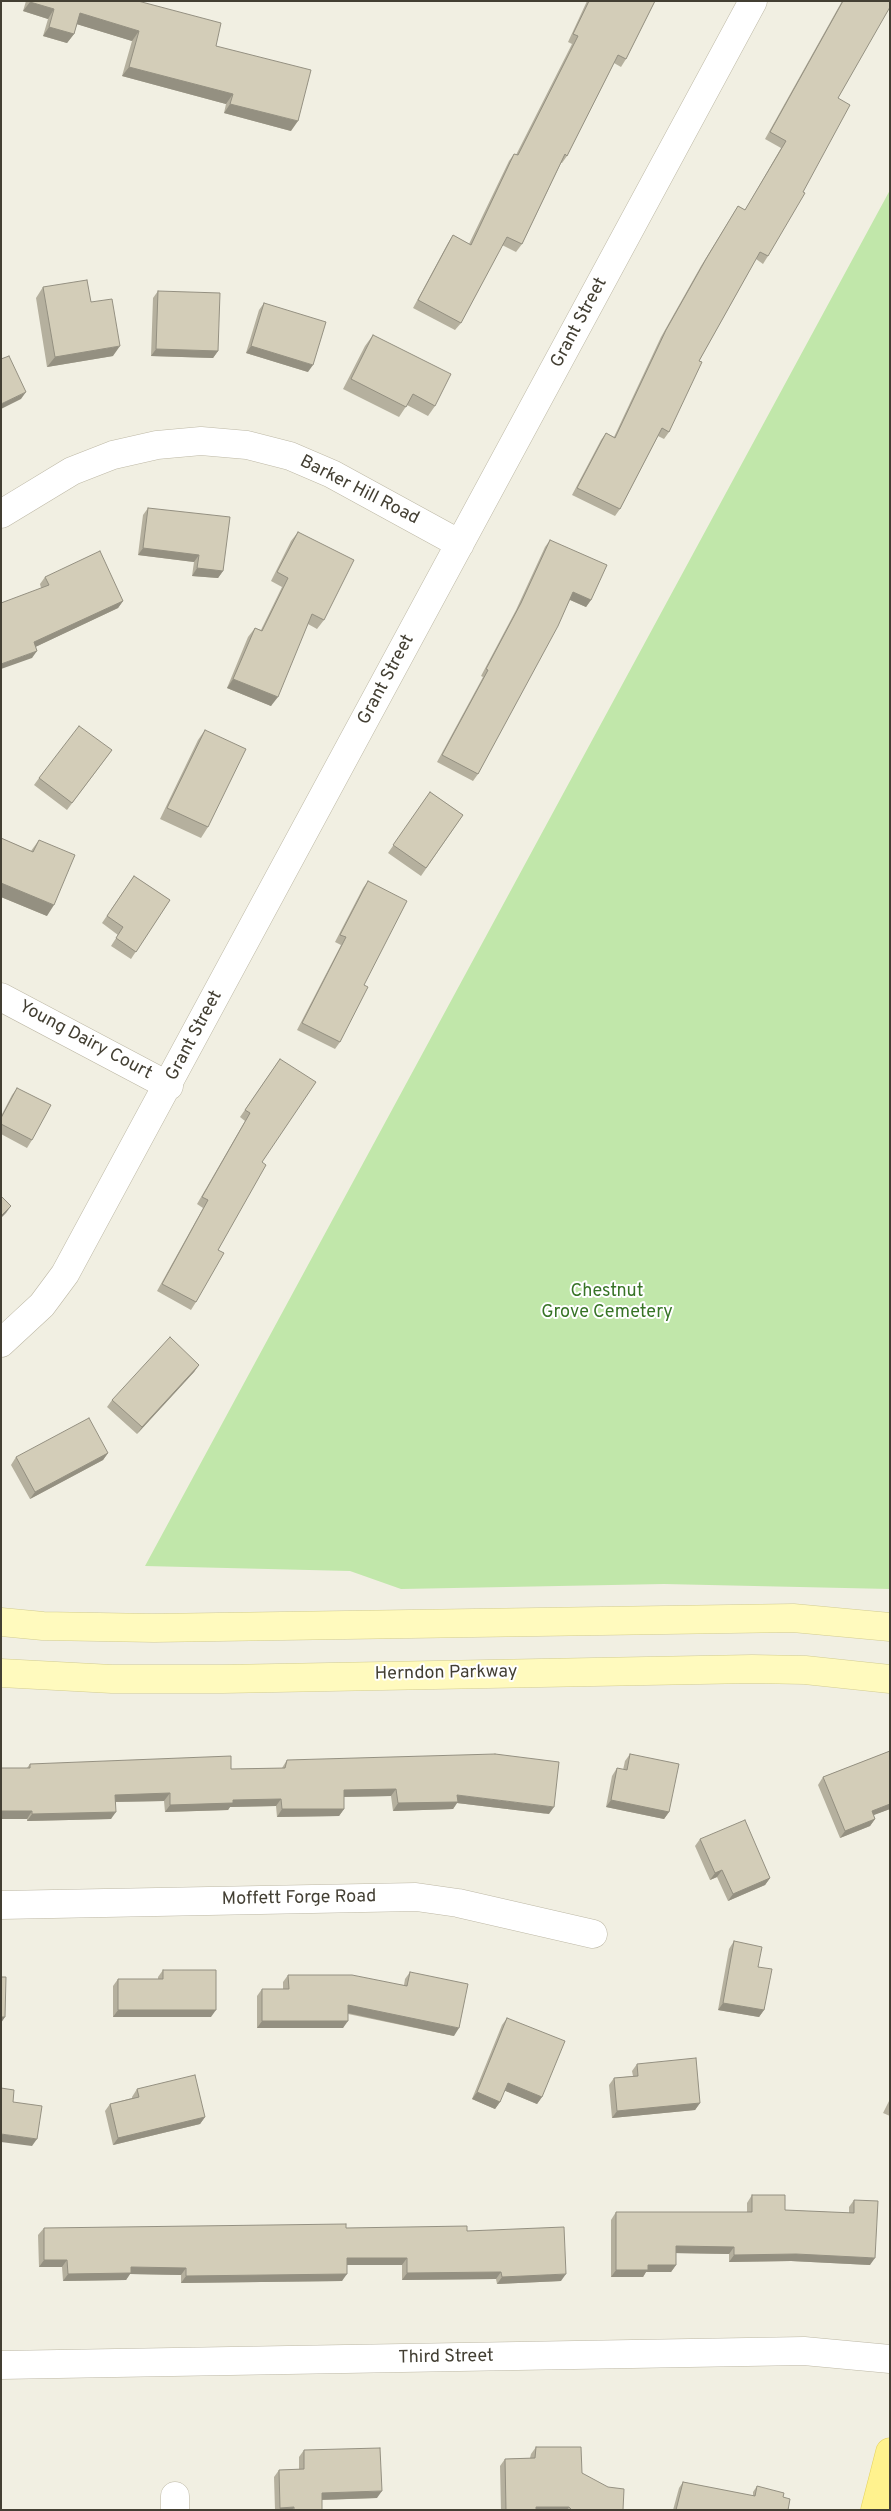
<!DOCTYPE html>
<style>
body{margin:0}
#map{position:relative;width:891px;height:2511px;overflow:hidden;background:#f1efe2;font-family:Overpass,sans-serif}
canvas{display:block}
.frame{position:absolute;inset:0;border:2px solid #433f33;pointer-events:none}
</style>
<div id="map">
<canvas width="891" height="2511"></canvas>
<div class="frame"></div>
</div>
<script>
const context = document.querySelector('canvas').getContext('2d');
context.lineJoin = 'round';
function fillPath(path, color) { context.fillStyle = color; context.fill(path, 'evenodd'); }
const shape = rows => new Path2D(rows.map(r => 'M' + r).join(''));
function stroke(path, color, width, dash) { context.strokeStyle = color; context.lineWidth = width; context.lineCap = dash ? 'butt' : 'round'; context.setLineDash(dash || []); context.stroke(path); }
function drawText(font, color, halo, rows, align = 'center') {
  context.font = font + ' Overpass,sans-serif'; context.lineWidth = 4; context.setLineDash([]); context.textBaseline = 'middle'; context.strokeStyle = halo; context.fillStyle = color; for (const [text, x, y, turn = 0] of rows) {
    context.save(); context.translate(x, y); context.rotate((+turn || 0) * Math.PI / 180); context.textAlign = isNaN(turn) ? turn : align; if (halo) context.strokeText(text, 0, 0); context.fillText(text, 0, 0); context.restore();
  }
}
fillPath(shape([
 [890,190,890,1589,664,1584,401,1589,350,1571,145,1566]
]), '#c1e7aa');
const street = shape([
 [1,514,72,471,113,455,157,445,201,441,247,445,290,456,332,474,460,544],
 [1,997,169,1086],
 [1,1343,42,1305,65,1274,753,1],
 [1,1905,416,1897,458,1903,593,1934],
 [1,2365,804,2351,890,2359],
 [175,2496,175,2510]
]);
const secondary = shape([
 [1,1622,43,1626,154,1628,793,1618,890,1627],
 [1,1673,112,1679,223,1679,752,1669,805,1670,890,1679]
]);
const primary = shape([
 [875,2510,890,2452]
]);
stroke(street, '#bdb8a5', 29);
stroke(secondary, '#d2cc91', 29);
stroke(primary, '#e4d25e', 29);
stroke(street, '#fff', 28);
stroke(secondary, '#fffabe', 28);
stroke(primary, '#fff28e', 28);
fillPath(shape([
 [26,1,138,1,216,46,291,131,224,113,226,104,122,76,132,41,77,24,74,34,67,43,43,36,48,19,23,11],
 [587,1,655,1,626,59,621,67,614,63,567,156,562,163,561,163,522,244,516,252,502,245,461,323,455,330,413,308,448,243,453,235,469,244,509,161,514,154,516,155,572,44,568,42],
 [842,1,890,1,838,98,768,256,763,264,756,259,699,361,669,432,664,439,658,436,620,509,615,516,572,495,601,440,606,433,614,437,661,337,701,266,738,206,745,210,781,148,765,139],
 [43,287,113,356,47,367,36,298],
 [158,291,218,351,213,358,151,356,153,298],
 [264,303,308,372,246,353,259,310],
 [373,335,435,406,428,416,407,405,399,417,343,389,365,346],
 [148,508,223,571,218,578,192,576,194,562,138,555,143,515],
 [298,532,324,620,317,629,308,624,271,706,227,688,248,637,255,628,261,630,282,587,271,581,291,541],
 [550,540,591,600,586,607,570,600,478,774,473,781,437,762,483,677,481,676,516,610,545,547],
 [45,577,123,601,118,608,35,647,32,658,41,588,40,584],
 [205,730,208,827,201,838,160,819,198,740],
 [112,750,67,810,34,785,39,778],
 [430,792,463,815,421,876,388,853],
 [1,838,31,851,39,840,47,916,1,897],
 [134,876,170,900,131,959,111,946,118,935,102,923],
 [368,881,364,985,340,1042,335,1049,297,1030,341,945,335,942,363,888],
 [280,1059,262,1162,218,1250,196,1302,191,1310,157,1291,203,1208,197,1204,245,1121,240,1117],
 [17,1088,32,1140,27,1148,1,1134,1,1116,12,1095],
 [199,1365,194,1372,137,1434,107,1407,112,1400],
 [108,1453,103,1460,30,1499,11,1465,16,1457],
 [890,1751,890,1809,873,1815,875,1819,870,1826,840,1838,818,1785,823,1777],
 [630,1754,669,1812,664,1819,606,1807,612,1776,617,1768,623,1770,625,1761],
 [287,1760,549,1814,457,1803,453,1809,393,1811,391,1796,344,1797,344,1809,339,1816,277,1817,276,1806,230,1807,228,1810,165,1812,164,1801,116,1802,111,1819,27,1821,27,1768,30,1764,231,1769,282,1768],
 [700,1839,770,1878,765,1885,728,1901,717,1877,710,1880,695,1846],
 [734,1941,758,1967,764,2010,759,2017,718,2010,729,1949],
 [163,1970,211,2017,113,2017,113,1986,118,1979,158,1979,158,1977],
 [410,1972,454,2036,348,2014,343,2028,257,2028,257,1996,262,1989,283,1989,283,1982,288,1975,404,1985,405,1979],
 [507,2018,542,2097,537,2104,504,2090,500,2102,495,2109,472,2099,502,2025],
 [637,2064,700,2103,695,2110,612,2118,609,2085,614,2078,633,2076,632,2071],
 [137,2089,205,2117,200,2124,113,2145,105,2111,110,2104,132,2098,132,2097],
 [890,2099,890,2116,883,2113],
 [752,2195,785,2210,849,2213,849,2207,854,2200,870,2265,791,2261,729,2262,729,2254,676,2253,676,2265,671,2272,646,2272,643,2277,611,2277,611,2220,616,2212,747,2212,747,2203],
 [44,2228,346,2228,467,2231,561,2281,497,2284,496,2279,402,2280,402,2265,347,2265,342,2281,181,2283,181,2275,130,2274,126,2280,63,2281,62,2267,39,2267,38,2235],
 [536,2447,582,2473,623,2510,501,2510,500,2466,505,2459,530,2458,531,2454],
 [304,2450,377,2498,322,2500,322,2510,275,2510,274,2477,279,2470,299,2469,299,2457],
 [683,2482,753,2496,753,2492,757,2486,783,2497,788,2510,673,2510,679,2488]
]), '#b5b09e');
fillPath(shape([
 [30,2,54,9,48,19,23,11],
 [80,13,139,31,132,41,73,23],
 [49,27,74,34,67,43,43,36],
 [129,67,233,94,226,104,122,76],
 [230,104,298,121,291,131,224,113],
 [120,346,113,356,47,367,55,357],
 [251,346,313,365,308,372,246,353],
 [156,349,218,351,213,358,151,356],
 [26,392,21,399,1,409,1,404],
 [143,548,199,555,194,562,138,555],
 [197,568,223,571,218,578,192,576],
 [573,592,591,600,586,607,568,599],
 [123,601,118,608,29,650,34,642],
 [37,651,32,658,1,669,1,664],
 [233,679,278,697,271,706,227,688],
 [1,883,54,905,47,916,1,897],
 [11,1206,6,1213,1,1218,1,1216],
 [199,1365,194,1372,137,1434,142,1427],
 [108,1453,103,1460,30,1499,35,1492],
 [396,1789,391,1796,339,1797,344,1790],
 [170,1793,164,1801,110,1802,115,1795],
 [457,1795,554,1807,549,1814,457,1803,453,1809,393,1811,398,1803],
 [281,1799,276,1806,230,1807,228,1810,165,1812,170,1805,233,1800],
 [611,1800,669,1812,664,1819,606,1807],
 [890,1804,890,1809,866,1818,872,1811],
 [282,1809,344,1809,339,1816,277,1817],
 [1,1811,32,1811,27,1819,1,1819],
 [116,1812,111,1819,27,1821,32,1814],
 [875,1819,870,1826,840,1838,845,1831],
 [722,1870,717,1877,710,1880,715,1873],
 [770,1878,765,1885,728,1901,733,1894],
 [723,2003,764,2010,759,2017,718,2010],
 [348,2005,459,2028,454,2036,343,2012],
 [118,2010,216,2010,211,2017,113,2017],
 [1,2017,5,2017,1,2023],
 [262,2021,348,2021,343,2028,257,2028],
 [508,2083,542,2097,537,2104,503,2090],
 [477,2092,500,2102,495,2109,472,2099],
 [700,2103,695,2110,612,2118,617,2111],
 [205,2117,200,2124,113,2145,118,2138],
 [1,2134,37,2139,32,2146,1,2142],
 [676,2246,734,2247,729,2254,671,2253],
 [796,2254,875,2258,870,2265,791,2261,729,2262,734,2255],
 [347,2258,407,2258,402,2265,342,2265],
 [44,2260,67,2260,62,2267,39,2267],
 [648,2265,676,2265,671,2272,646,2272,643,2277,611,2277,616,2270],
 [131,2267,186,2268,181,2275,130,2274,126,2280,63,2281,68,2274],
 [501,2272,496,2279,402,2280,407,2273],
 [347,2274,342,2281,181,2283,186,2276],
 [566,2274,561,2281,497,2284,502,2277],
 [382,2491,377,2498,316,2500,322,2493],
 [294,2507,292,2510,279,2510,280,2508],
 [536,2507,569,2507,567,2510,534,2510]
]), '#949081');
const building = shape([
 [30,1,138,1,221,23,216,46,311,70,298,121,230,104,233,94,129,67,139,31,80,13,74,34,49,27,54,9,30,2,30,1],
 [589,1,655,1,626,59,618,55,567,156,565,154,522,244,507,237,461,323,418,300,453,235,471,245,514,154,518,155,578,36,573,34,589,1],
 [843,1,890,1,890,7,838,98,850,105,803,192,805,193,768,256,760,252,699,361,702,362,669,432,662,428,620,509,577,488,606,433,615,438,666,330,706,259,738,206,745,210,786,141,770,132,843,1],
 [87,280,91,302,112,299,120,346,55,357,43,287,87,280],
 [158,291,220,293,218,351,156,349,158,291],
 [264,303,326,322,313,365,251,346,264,303],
 [373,335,451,374,435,406,413,394,406,407,351,379,373,335],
 [9,356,26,392,1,404,1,359,9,356],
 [148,508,230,517,223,571,197,568,199,555,143,548,148,508],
 [298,532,354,560,324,620,312,614,278,697,233,679,255,628,262,631,288,578,277,572,298,532],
 [550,540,607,565,591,600,573,592,558,626,478,774,442,755,488,670,486,669,521,603,550,540],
 [100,551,123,601,34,642,37,651,1,664,1,603,49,585,45,577,100,551],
 [79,726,112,750,72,803,39,778,79,726],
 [205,730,246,749,208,827,167,808,205,730],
 [430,792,463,815,426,868,393,845,430,792],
 [1,838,33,852,39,840,75,855,54,905,1,883,1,838],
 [134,876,170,900,136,952,116,938,123,927,107,916,134,876],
 [368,881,407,901,364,985,368,987,340,1042,302,1023,346,937,340,935,368,881],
 [280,1059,316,1082,262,1162,266,1165,218,1250,224,1253,196,1302,162,1284,208,1200,202,1197,250,1113,245,1110,280,1059],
 [17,1088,51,1105,32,1140,1,1124,1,1118,17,1088],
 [1,1196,11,1206,1,1216,1,1196],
 [170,1337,199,1365,142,1427,112,1400,170,1337],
 [89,1418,108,1453,35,1492,16,1457,89,1418],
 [890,1751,890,1804,872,1811,875,1819,845,1831,823,1777,890,1751],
 [495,1754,559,1762,554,1807,457,1795,458,1802,398,1803,396,1789,344,1790,344,1809,282,1809,281,1799,233,1800,233,1803,170,1805,170,1793,115,1795,116,1812,32,1814,32,1811,1,1811,1,1768,30,1768,30,1764,231,1756,231,1769,285,1768,287,1760,495,1754],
 [630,1754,679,1764,669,1812,611,1800,617,1768,627,1770,630,1754],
 [745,1820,770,1878,733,1894,722,1870,715,1873,700,1839,745,1820],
 [734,1941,762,1947,758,1967,772,1969,764,2010,723,2003,734,1941],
 [163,1970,216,1970,216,2010,118,2010,118,1979,163,1979,163,1970],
 [410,1972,468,1984,459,2028,348,2005,348,2021,262,2021,262,1989,289,1989,288,1975,352,1975,407,1986,410,1972],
 [1,1977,6,1977,5,2017,1,2017,1,1977],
 [507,2018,565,2041,542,2097,508,2083,500,2102,477,2092,507,2018],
 [696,2058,700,2103,617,2111,614,2078,638,2076,637,2064,696,2058],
 [195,2075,205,2117,118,2138,110,2104,139,2097,137,2089,195,2075],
 [1,2088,14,2090,13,2102,42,2106,37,2139,1,2134,1,2088],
 [752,2195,785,2195,785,2210,854,2213,854,2200,878,2201,875,2258,796,2254,734,2255,734,2247,676,2246,676,2265,648,2265,648,2270,616,2270,616,2212,752,2212,752,2195],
 [346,2224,346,2228,467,2226,467,2231,564,2227,566,2274,502,2277,501,2272,407,2273,407,2258,347,2258,347,2274,186,2276,186,2268,131,2267,131,2273,68,2274,67,2260,44,2260,44,2228,346,2224],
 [536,2447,581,2447,582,2473,608,2487,624,2489,623,2510,572,2510,569,2507,536,2507,536,2510,506,2510,505,2459,535,2458,536,2447],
 [380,2448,382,2491,322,2493,322,2510,294,2510,294,2507,280,2508,279,2470,304,2469,304,2450,380,2448],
 [683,2482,755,2496,757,2486,784,2493,783,2497,790,2499,788,2510,676,2510,683,2482]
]);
fillPath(building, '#d3cdb8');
stroke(building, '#949081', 1);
drawText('18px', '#433f33', '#fff', [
 ["Grant Street",580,323,-62],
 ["Barker Hill Road",359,491,27],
 ["Grant Street",387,680,-62],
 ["Grant Street",195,1036,-62],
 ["Young Dairy Court",85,1041,28],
 ["Herndon Parkway",446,1674,-1],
 ["Moffett Forge Road",299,1899,-1],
 ["Third Street",446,2358,-1]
]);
drawText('18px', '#377426', '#fff', [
 ["Chestnut",607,1292],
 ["Grove Cemetery",607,1313]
]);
</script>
